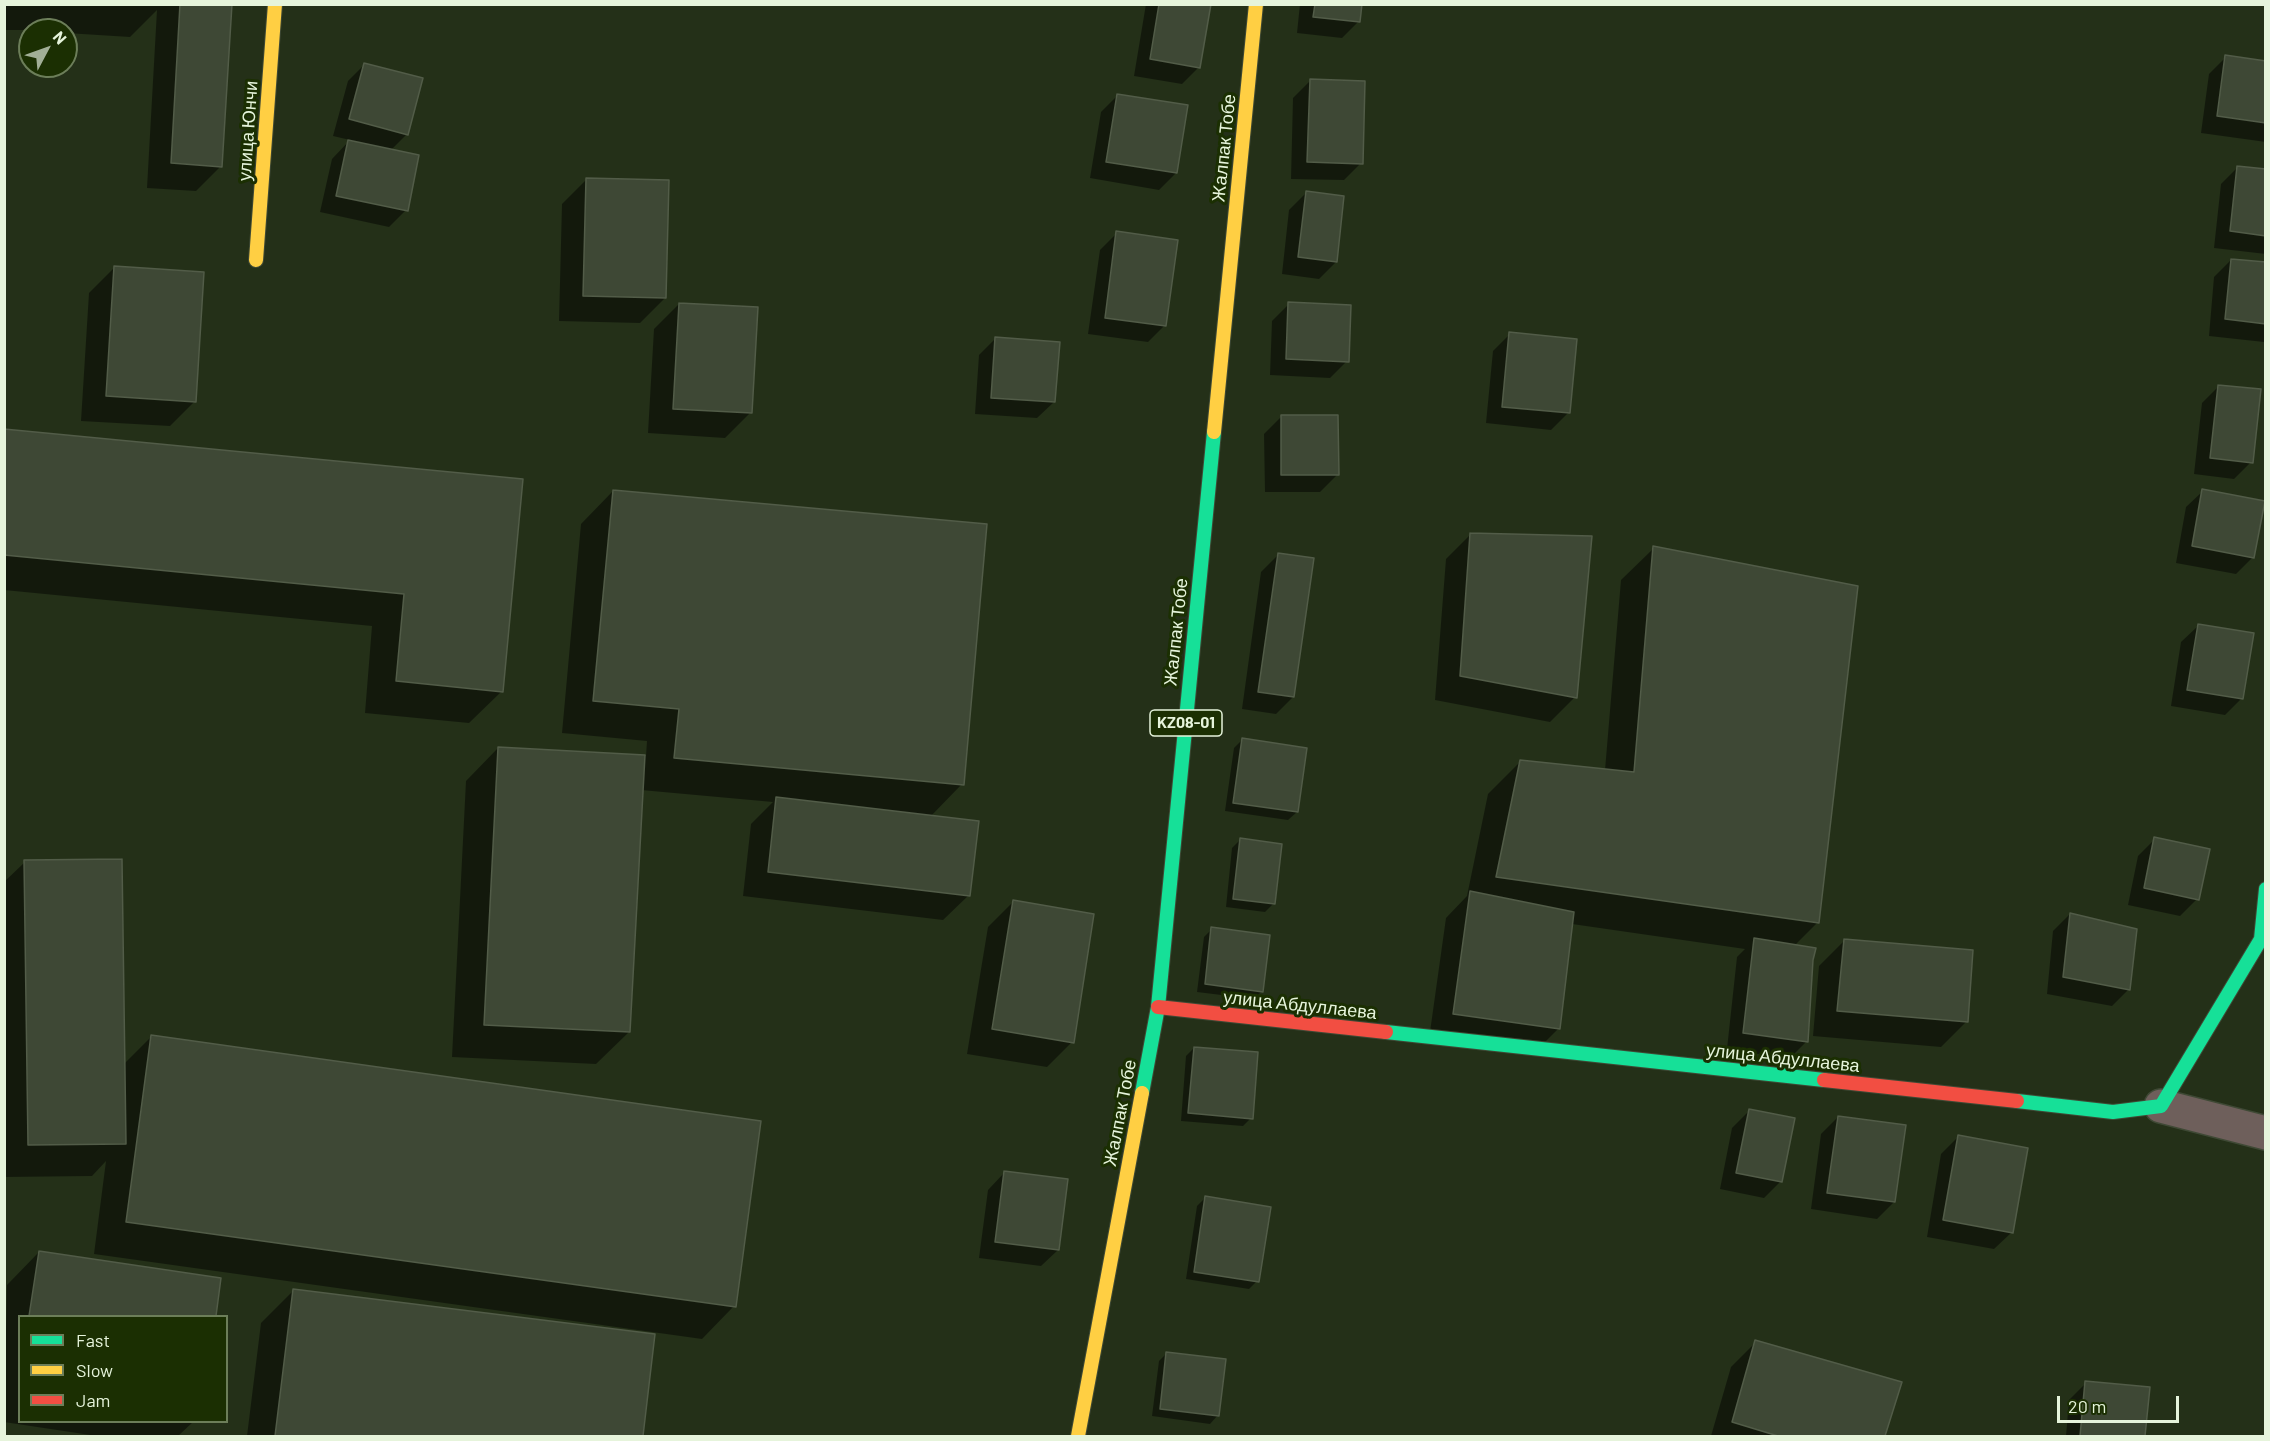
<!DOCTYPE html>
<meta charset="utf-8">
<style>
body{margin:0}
#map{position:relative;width:2270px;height:1441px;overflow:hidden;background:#243018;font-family:Barlow,sans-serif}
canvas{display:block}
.frame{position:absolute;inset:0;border:6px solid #e6f4db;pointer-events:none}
.legend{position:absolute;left:18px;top:1315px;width:210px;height:108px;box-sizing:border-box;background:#1b2f02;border:2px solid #6c7e59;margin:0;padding:8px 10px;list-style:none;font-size:18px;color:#e6f4db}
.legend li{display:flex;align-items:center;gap:12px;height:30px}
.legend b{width:30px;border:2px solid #6c7e59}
.north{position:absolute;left:18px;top:18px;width:60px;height:60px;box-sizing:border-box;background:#1b2f02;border:2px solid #6c7e59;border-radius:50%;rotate:49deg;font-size:16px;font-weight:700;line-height:24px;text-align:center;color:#e6f4db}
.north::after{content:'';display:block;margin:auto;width:21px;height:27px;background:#a2af97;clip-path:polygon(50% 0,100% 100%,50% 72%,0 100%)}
.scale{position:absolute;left:2057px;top:1396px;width:122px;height:27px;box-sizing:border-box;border:3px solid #e6f4db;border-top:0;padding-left:8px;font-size:18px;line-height:21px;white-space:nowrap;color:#e6f4db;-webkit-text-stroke:4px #1b2f02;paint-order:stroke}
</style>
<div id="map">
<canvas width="2270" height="1441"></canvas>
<div class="frame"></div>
<ul class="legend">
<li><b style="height:8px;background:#16e098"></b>Fast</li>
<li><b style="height:8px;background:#ffcf43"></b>Slow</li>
<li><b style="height:8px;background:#f24e42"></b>Jam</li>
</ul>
<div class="north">N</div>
<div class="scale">20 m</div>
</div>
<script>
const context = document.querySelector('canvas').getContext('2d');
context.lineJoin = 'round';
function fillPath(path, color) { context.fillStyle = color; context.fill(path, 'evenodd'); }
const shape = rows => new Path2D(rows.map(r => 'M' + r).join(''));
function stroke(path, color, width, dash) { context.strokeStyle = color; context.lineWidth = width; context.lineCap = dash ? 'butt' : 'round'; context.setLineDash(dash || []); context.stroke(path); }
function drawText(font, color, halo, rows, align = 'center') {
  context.font = font + ' Barlow,sans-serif'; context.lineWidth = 6; context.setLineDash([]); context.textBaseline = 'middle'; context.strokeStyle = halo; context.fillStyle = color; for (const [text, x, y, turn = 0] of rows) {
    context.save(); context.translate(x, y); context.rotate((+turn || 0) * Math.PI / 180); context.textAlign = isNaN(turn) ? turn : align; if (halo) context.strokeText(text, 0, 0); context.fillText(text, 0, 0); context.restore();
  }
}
fillPath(shape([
 [4,4,230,4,221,166,196,191,147,188,157,10,130,37,66,33,66,30,4,30],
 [1146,4,1209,4,1199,67,1182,84,1134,76],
 [1300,4,1361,4,1359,21,1342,38,1297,33],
 [2226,57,2266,63,2266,142,2201,133,2209,74],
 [365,64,407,134,390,151,406,210,389,227,320,212,332,159,350,140,333,136,348,81],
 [1310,81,1361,163,1344,180,1291,179,1293,98],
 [1118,95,1176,173,1159,190,1090,178,1101,112],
 [2238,167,2266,171,2266,254,2214,248,2221,184],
 [587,179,665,298,640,323,559,321,562,204],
 [1306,193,1336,262,1319,279,1282,274,1289,210],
 [1117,233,1165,325,1148,342,1088,334,1100,250],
 [2231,260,2266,264,2264,342,2209,336,2214,277],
 [114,268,195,401,170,426,81,421,89,293],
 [679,304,750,413,725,438,648,433,654,329],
 [1289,304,1347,361,1330,378,1270,375,1272,321],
 [1510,334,1568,413,1551,430,1486,423,1493,351],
 [996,338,1054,402,1037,418,975,414,979,355],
 [2219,386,2251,462,2234,479,2194,474,2202,403],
 [1281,417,1337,475,1320,492,1265,492,1264,434],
 [4,430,521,480,502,691,469,723,365,713,372,626,4,590],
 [613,491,962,784,930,817,969,895,943,920,743,896,751,824,773,802,641,790,629,1032,596,1064,452,1057,466,781,498,748,646,756,647,741,562,733,581,524],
 [2203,491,2253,557,2236,574,2176,563,2186,507],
 [1471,534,1575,697,1550,722,1435,700,1446,559],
 [1654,548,1818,922,1794,946,1806,1042,1789,1059,1727,1049,1737,957,1745,949,1572,924,1559,1028,1534,1053,1429,1039,1446,918,1467,896,1488,794,1521,761,1605,770,1621,580],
 [1278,555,1293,697,1276,714,1242,709,1261,572],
 [2198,626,2242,698,2225,715,2171,706,2181,642],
 [1242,740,1297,812,1288,820,1225,811,1234,748],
 [2155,839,2197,899,2180,916,2128,905,2138,856],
 [1240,840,1273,904,1265,912,1226,907,1232,848],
 [25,862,123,1065,151,1037,734,1306,702,1339,94,1254,106,1161,92,1176,4,1177,4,882],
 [1013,902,1072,1042,1047,1067,967,1054,988,927],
 [2070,914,2129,989,2112,1006,2047,994,2053,931],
 [1212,929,1262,991,1254,999,1197,992,1204,937],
 [1844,941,1966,1022,1941,1047,1813,1036,1819,966],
 [1194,1048,1251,1118,1243,1126,1181,1121,1186,1056],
 [1749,1111,1781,1181,1764,1198,1720,1189,1732,1128],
 [1838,1117,1894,1202,1877,1219,1811,1209,1821,1134],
 [1958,1137,2011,1233,1994,1249,1927,1237,1941,1154],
 [1004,1173,1058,1250,1041,1266,979,1258,988,1190],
 [1205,1198,1257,1281,1249,1289,1186,1279,1197,1206],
 [39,1252,220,1280,214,1316,20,1316,20,1422,193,1422,178,1436,97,1436,4,1422,7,1285],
 [293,1291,654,1336,642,1436,247,1436,261,1323],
 [1756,1342,1900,1383,1884,1436,1711,1436,1731,1367],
 [1167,1353,1218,1415,1210,1424,1152,1416,1159,1361],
 [2086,1383,2148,1388,2144,1436,2066,1436,2069,1400]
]), '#0007');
const building = shape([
 [180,4,232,4,222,167,171,163,180,4],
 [1159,4,1211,4,1200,68,1150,59,1159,4],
 [1315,4,1362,4,1360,22,1313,17,1315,4],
 [2225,55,2266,61,2266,123,2217,116,2225,55],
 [364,63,423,78,408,135,349,119,364,63],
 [1310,79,1365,81,1363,164,1307,162,1310,79],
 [1117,94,1188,105,1177,173,1106,162,1117,94],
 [348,140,419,155,408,211,336,196,348,140],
 [2237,166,2266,169,2266,236,2230,231,2237,166],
 [586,178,669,180,666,298,583,296,586,178],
 [1306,191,1344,196,1337,262,1298,257,1306,191],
 [1116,231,1178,240,1166,326,1105,318,1116,231],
 [2231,259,2266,262,2266,324,2225,319,2231,259],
 [114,266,204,272,196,402,106,396,114,266],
 [1288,302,1351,305,1349,362,1286,359,1288,302],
 [679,303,758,307,752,413,673,409,679,303],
 [1509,332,1577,339,1570,413,1502,407,1509,332],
 [995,337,1060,342,1055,402,991,398,995,337],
 [2218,385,2261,389,2253,463,2210,458,2218,385],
 [1281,415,1338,415,1339,475,1281,475,1281,415],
 [4,429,523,479,503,692,396,681,404,594,4,555,4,429],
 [2202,489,2265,501,2254,558,2192,546,2202,489],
 [613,490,987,524,964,785,674,758,679,709,593,701,613,490],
 [1470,533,1592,536,1577,698,1460,676,1470,533],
 [1653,546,1858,586,1819,923,1496,877,1520,760,1634,772,1653,546],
 [1278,553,1314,558,1294,697,1258,692,1278,553],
 [2198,624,2254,633,2243,699,2187,690,2198,624],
 [1242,738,1307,748,1298,812,1233,803,1242,738],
 [498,747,645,755,630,1032,484,1025,498,747],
 [776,797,979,821,970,896,768,872,776,797],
 [2154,837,2210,849,2199,900,2144,888,2154,837],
 [1240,838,1282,844,1275,904,1233,899,1240,838],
 [122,859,126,1144,28,1145,24,860,122,859],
 [1470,891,1574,912,1560,1029,1453,1014,1470,891],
 [1013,900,1094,914,1074,1043,992,1029,1013,900],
 [2070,913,2137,929,2130,990,2063,977,2070,913],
 [1211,927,1270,935,1263,992,1205,984,1211,927],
 [1754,938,1816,948,1813,960,1808,1042,1743,1033,1754,938],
 [1844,939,1973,950,1968,1022,1837,1011,1844,939],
 [151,1035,761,1121,736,1307,126,1222,151,1035],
 [1194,1047,1258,1052,1253,1119,1188,1113,1194,1047],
 [1749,1109,1795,1118,1782,1182,1736,1173,1749,1109],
 [1838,1116,1906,1125,1895,1202,1827,1193,1838,1116],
 [1958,1135,2028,1148,2013,1233,1943,1220,1958,1135],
 [1004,1171,1068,1179,1059,1250,995,1242,1004,1171],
 [1205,1196,1271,1207,1259,1282,1194,1272,1205,1196],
 [39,1251,221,1278,216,1316,29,1316,39,1251],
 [293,1289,655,1334,643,1436,275,1436,293,1289],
 [1755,1340,1902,1382,1885,1436,1778,1436,1732,1422,1755,1340],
 [1166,1352,1226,1359,1219,1416,1160,1409,1166,1352],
 [2085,1381,2150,1387,2145,1436,2080,1436,2085,1381]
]);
fillPath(building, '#3e4835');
stroke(building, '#525c48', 1.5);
const street = shape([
 [2161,1106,2266,1133]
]);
const fast = shape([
 [1386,1032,1824,1080],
 [1142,1093,1158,1007,1214,432],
 [2017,1101,2113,1112,2161,1106,2261,939,2266,889]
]);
const slow = shape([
 [256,260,275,4],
 [1214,432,1256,4],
 [1078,1436,1142,1093]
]);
const jam = shape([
 [1158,1007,1386,1032],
 [1824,1080,2017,1101]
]);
stroke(street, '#3f4935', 36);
stroke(fast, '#3f4935', 16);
stroke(slow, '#3f4935', 16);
stroke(jam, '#3f4935', 16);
stroke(street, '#6e5f5b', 33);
stroke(fast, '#16e098', 14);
stroke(slow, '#ffcf43', 14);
stroke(jam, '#f24e42', 14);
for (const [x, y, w] of [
 [1186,723,72]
]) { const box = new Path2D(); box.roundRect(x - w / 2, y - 13, w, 26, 4.5); context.fillStyle = '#1b2f02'; context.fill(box); stroke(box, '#e6f4db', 1.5); }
drawText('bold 16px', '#e6f4db', null, [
 ["KZ08-01",1186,723]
]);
drawText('18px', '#e6f4db', '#1b2f02', [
 ["улица Юнчи",248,131,-86],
 ["Жалпак Тобе",1224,148,-84],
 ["Жалпак Тобе",1176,632,-84],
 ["улица Абдуллаева",1300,1005,6],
 ["улица Абдуллаева",1783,1058,6],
 ["Жалпак Тобе",1120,1113,-79]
]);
</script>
